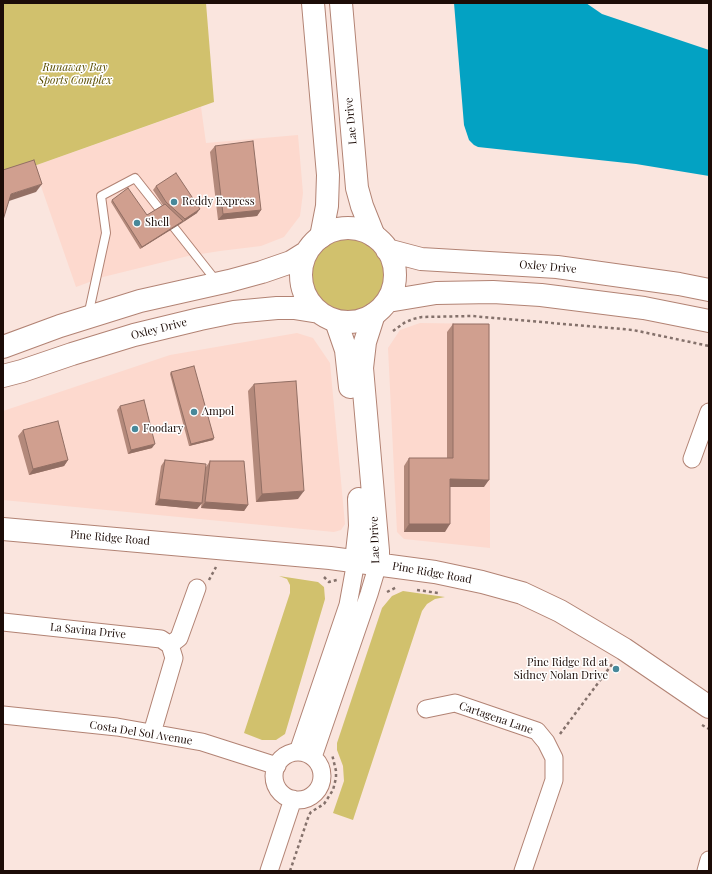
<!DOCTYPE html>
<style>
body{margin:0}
#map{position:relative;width:712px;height:874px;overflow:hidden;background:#fae5de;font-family:"Playfair Display",serif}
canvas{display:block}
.frame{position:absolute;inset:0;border:4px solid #1c0c07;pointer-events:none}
</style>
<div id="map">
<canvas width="712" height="874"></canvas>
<div class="frame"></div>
</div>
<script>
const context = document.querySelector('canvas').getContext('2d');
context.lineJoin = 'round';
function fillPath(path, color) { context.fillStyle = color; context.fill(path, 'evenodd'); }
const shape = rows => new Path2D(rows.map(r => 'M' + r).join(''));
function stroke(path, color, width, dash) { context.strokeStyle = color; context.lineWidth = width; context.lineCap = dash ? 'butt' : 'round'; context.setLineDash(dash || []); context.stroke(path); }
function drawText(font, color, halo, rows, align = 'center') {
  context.font = font + ' "Playfair Display",serif'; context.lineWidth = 3; context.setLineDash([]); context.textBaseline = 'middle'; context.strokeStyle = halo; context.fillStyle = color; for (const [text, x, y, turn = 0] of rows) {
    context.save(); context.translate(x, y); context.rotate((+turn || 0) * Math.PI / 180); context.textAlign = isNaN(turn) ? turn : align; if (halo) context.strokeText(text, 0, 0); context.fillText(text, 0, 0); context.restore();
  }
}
fillPath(shape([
 [201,107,206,143,298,135,303,193,300,216,284,237,261,246,220,251,188,256,103,277,76,287,34,166],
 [420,323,490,324,490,548,404,539,397,532,388,348,400,330],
 [297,333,313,338,330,363,345,524,341,530,334,532,3,500,3,411,170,355]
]), '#fdd9ce');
fillPath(shape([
 [3,3,206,3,214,102,3,177],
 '312 275a36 36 0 1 1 72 0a36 36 0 1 1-72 0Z',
 [279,576,318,582,324,587,325,599,285,734,276,740,262,740,244,733,290,593,290,585,287,579],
 [403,591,445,597,435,599,427,604,422,611,353,820,333,813,344,781,343,766,337,750,337,743,382,608,392,596]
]), '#d1c16d');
fillPath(shape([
 [454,3,586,3,602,14,709,50,709,176,636,164,478,147,474,145,469,140,464,125]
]), '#03a2c3');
const lane = shape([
 [88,316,106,233,101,196,135,178,217,282]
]);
const street = shape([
 [692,459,709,412],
 [3,622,161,639,170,645,174,658,152,733],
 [170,645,179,638,197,588],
 [426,709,455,703,537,731,546,742,554,758,554,780,523,871],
 [3,715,117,727,202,742,277,766],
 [298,752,348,605,356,561],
 '274 776a24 24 0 1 1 48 0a24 24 0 1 1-48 0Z',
 [313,757,369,594,378,564],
 [269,871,293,799],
 [706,871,709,860]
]);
const secondary = shape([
 [313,3,328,175,327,206,321,237],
 [341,3,357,188,362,206,374,236],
 [374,314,365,342,362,368,378,551,378,564],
 [336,321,346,350,350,387],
 [3,529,330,558,435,572,482,582,522,593,560,611,624,649,709,707],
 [356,561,360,526,359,499]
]);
const primary = shape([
 '301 275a47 47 0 1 1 94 0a47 47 0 1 1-94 0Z',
 [387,250,421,259,557,267,679,284,709,290],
 [388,301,436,293,493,292,541,295,644,308,709,321],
 [3,347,60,326,140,301,229,281,262,272,291,262,307,252],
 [3,376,22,371,72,354,134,335,200,319,234,312,277,308,294,308,319,312]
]);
stroke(lane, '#b28374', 10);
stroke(street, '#b28374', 19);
stroke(secondary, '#b28374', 24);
stroke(primary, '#b28374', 24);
stroke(shape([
 [393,331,404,323,413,319,422,317,472,316,633,330,709,346],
 [324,577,329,582,337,580],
 [209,580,216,567],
 [417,590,438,593],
 [387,592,397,587],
 [702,725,709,729],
 [560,734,613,663],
 [290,871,309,815,311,812,324,804,333,790,336,778,336,771,332,754]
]), '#84716b', 2.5, [3, 3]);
stroke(lane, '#fff', 8);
stroke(street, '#fff', 17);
stroke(secondary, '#fff', 22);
stroke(primary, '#fff', 22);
fillPath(shape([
 [215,146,261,210,257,216,218,220,210,152],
 [156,186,197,213,140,249,111,202,112,200,147,215,163,205,153,190],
 [453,324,484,487,450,487,445,532,404,532,404,466,409,458,447,458,447,332],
 [171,372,214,438,213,440,189,446,170,374],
 [254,384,298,499,256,502,248,391],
 [120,406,152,448,128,454,117,410],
 [23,430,68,460,64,466,29,475,18,436],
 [165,460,206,467,210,461,248,505,244,511,201,508,202,499,202,503,197,509,155,505,161,466]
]), '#b3897b');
fillPath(shape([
 [42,184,36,192,6,202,11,194],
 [200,209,197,213,182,223,185,219],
 [261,210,257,216,218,220,223,214],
 [183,221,182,223,140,249,142,247],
 [214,438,213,440,189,446,191,444],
 [155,444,152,448,128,454,131,450],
 [68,460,64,466,29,475,33,469],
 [450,479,489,480,484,487,444,487],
 [304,491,298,499,256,502,262,494],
 [159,499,202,503,197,509,155,505],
 [205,502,248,505,244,511,201,508],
 [409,524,450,524,445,532,404,532]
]), '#926f64');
const building = shape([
 [253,141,261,210,223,214,215,146,253,141],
 [34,160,42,184,11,194,3,220,3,170,34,160],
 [176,173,200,209,185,219,166,202,156,186,176,173],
 [128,188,147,215,165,204,183,221,142,247,112,200,128,188],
 [453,324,489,324,489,480,450,479,450,524,409,524,409,458,453,458,453,324],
 [194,366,214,438,191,444,171,372,194,366],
 [296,381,304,491,262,494,254,384,296,381],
 [144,400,155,444,131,450,120,406,144,400],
 [58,421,68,460,33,469,23,430,58,421],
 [165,460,206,464,202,503,159,499,165,460],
 [210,461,244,461,248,505,205,502,210,461]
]);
fillPath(building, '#d09f8f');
stroke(building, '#926f64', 1);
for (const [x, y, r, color] of [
 [174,202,4,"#47889a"],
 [137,223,4,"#47889a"],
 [194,412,4,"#47889a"],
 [135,429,4,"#47889a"],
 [616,669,4,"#47889a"]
]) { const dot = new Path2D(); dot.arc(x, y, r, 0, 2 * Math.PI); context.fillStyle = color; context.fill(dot); stroke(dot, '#fff', 1.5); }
drawText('italic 11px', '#5a4e00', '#fff', [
 ["Runaway Bay",75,68],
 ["Sports Complex",75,81]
]);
drawText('11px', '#1c0c07', '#fff', [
 ["Lae Drive",351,121,-95],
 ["Oxley Drive",548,267,5],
 ["Oxley Drive",159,329,-14],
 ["Pine Ridge Road",110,538,5],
 ["Lae Drive",375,540,-92],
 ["Pine Ridge Road",432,573,10],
 ["La Savina Drive",88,631,6],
 ["Cartagena Lane",496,718,19],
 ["Costa Del Sol Avenue",141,733,9]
]);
drawText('11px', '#1c0c07', '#fff', [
 ["Reddy Express",182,202],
 ["Shell",145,223],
 ["Ampol",202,412],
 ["Foodary",143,429],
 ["Pine Ridge Rd at",608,663,"right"],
 ["Sidney Nolan Drive",608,676,"right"]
], 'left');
</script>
